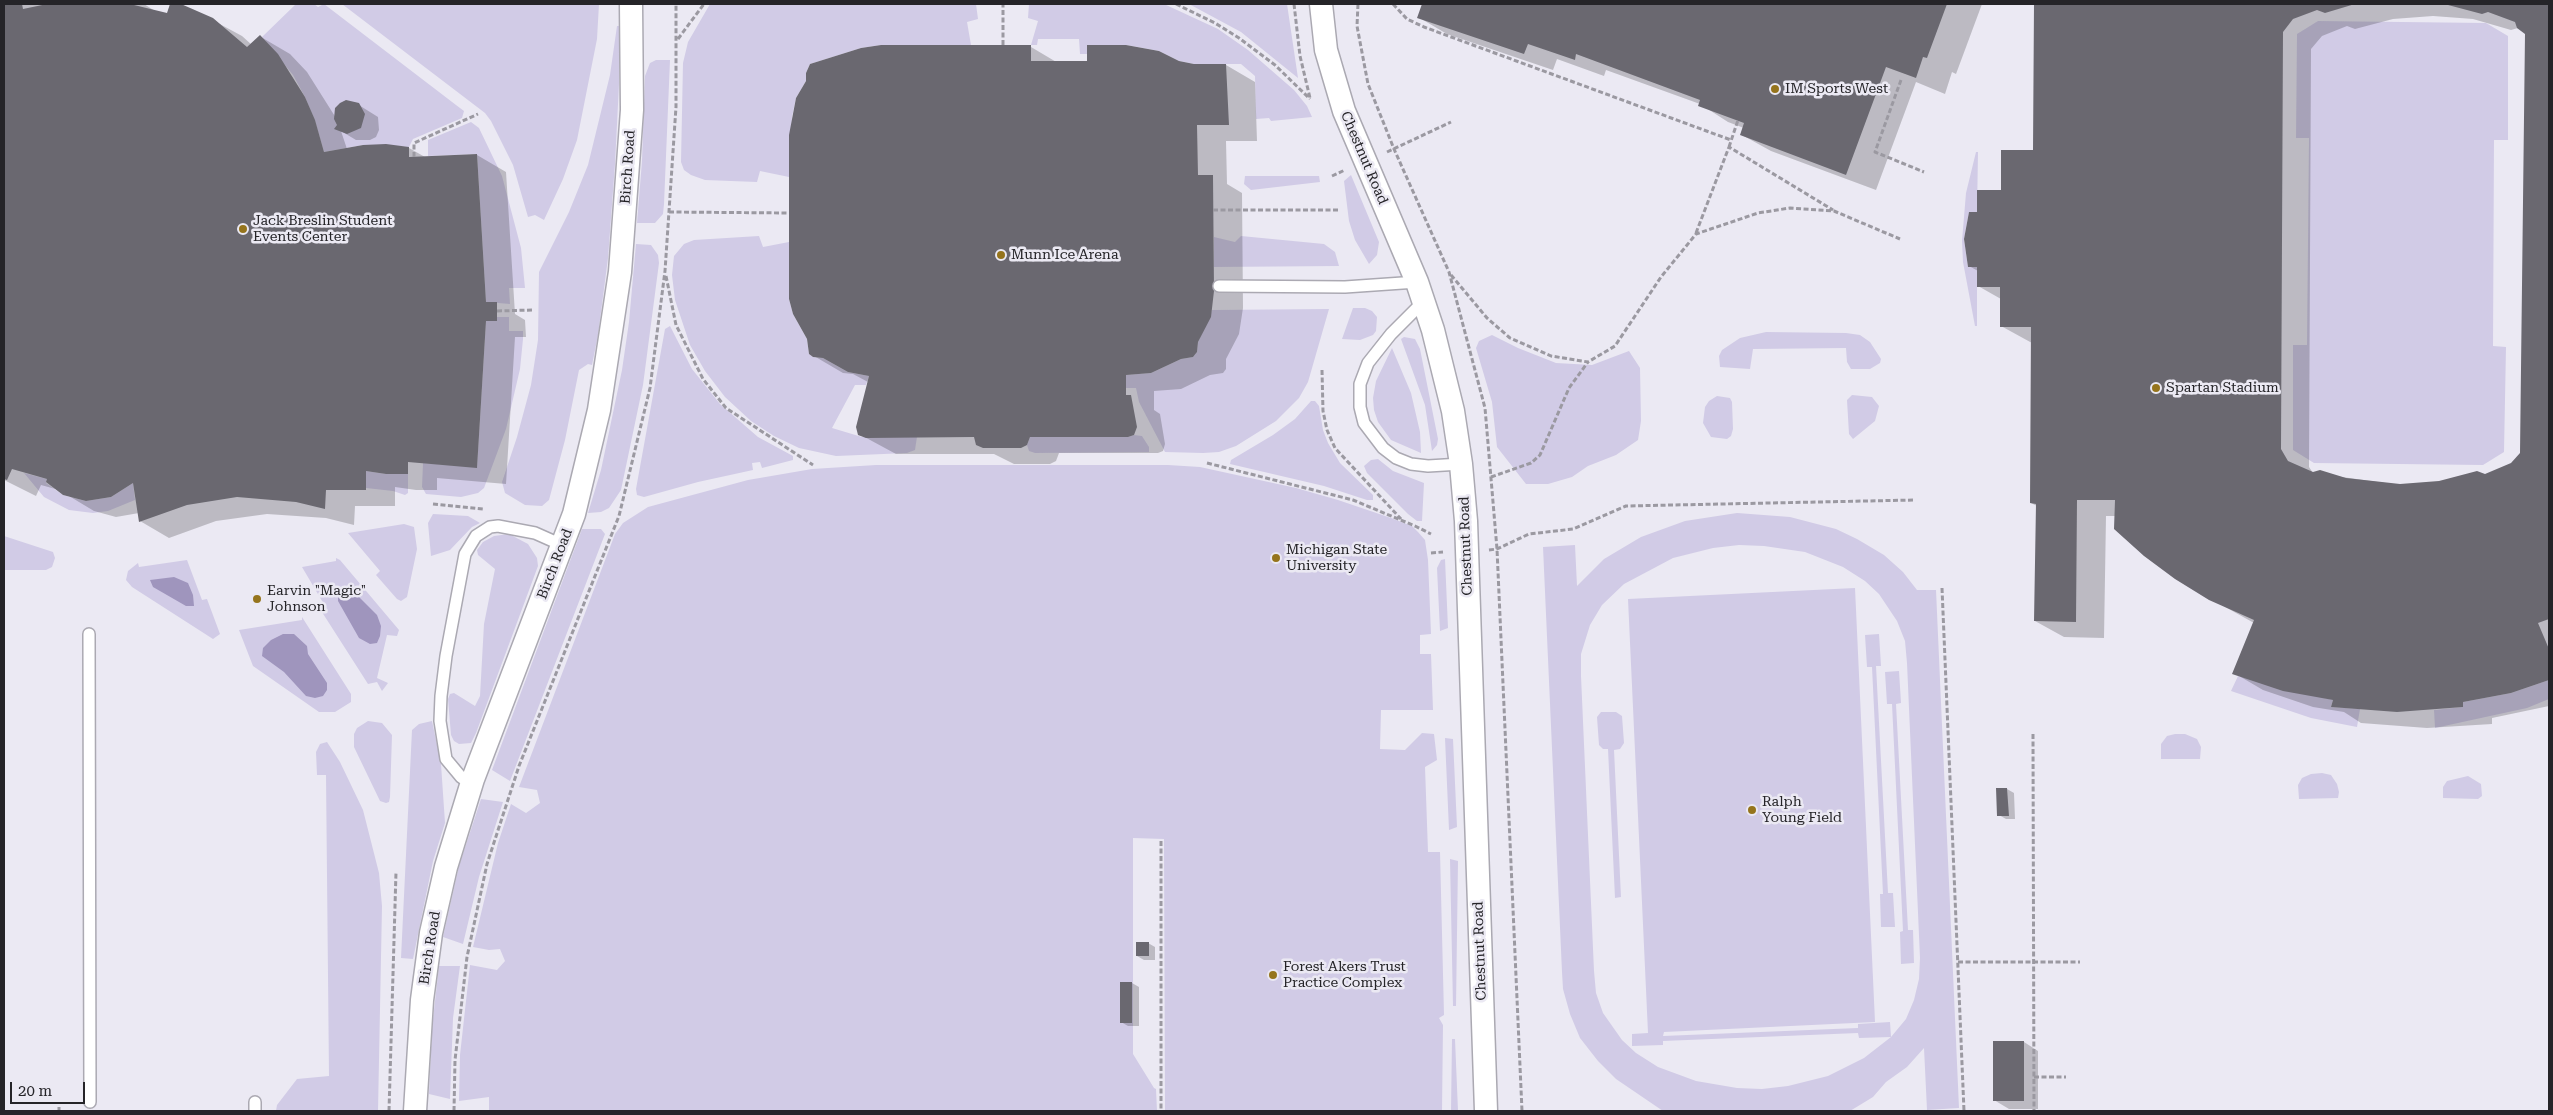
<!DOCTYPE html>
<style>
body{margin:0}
#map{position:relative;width:2553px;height:1115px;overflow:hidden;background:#ebe9f3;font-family:"Roboto Serif",serif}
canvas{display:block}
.frame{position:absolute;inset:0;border:5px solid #252428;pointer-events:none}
.scale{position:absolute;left:10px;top:1082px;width:75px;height:22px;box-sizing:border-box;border:2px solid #252428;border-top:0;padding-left:6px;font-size:15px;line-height:18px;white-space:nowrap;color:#252428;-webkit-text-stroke:4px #ebe9f3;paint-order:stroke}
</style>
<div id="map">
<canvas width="2553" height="1115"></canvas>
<div class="frame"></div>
<div class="scale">20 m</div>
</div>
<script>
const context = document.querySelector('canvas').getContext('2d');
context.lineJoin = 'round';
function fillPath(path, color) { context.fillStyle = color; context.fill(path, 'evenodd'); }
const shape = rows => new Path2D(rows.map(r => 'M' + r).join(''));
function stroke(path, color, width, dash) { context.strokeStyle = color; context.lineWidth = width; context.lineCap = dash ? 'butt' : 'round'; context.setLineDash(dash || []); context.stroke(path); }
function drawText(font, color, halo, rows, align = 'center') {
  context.font = font + ' "Roboto Serif",serif'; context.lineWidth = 5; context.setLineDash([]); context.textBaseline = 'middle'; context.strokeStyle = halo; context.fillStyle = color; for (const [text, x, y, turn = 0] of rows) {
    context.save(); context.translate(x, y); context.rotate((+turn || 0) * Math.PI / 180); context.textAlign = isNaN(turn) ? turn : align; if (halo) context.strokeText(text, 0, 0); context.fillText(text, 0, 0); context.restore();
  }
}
fillPath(shape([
 [296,4,314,4,318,7,324,4,456,105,464,111,462,118,413,139,409,147,363,145,324,152,315,121,305,97,293,75,262,37],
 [342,4,599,4,597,39,577,140,563,179,544,220,535,215,528,217,513,165,491,121,485,113],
 [710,4,976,4,978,19,967,22,971,45,881,45,861,48,810,64,806,73,806,81,796,98,792,117,789,177,760,171,757,182,705,180,691,175,684,170,681,162,683,63,688,42],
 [1029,4,1164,4,1218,29,1248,50,1294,90,1307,106,1312,117,1271,121,1269,118,1256,119,1255,76,1241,64,1194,64,1179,61,1159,51,1126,45,1087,45,1087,54,1080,54,1079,39,1038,39,1037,45,1031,45,1038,21,1028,18],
 [1189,4,1287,4,1298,78,1241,32],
 [2318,21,2486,23,2508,36,2508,140,2494,140,2493,346,2506,347,2504,452,2483,465,2314,463,2293,450,2293,345,2307,345,2309,138,2296,138,2297,34],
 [617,26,619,26,619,84,615,164,608,258,598,335,592,365,588,364,579,370,565,440,549,500,542,506,525,505,505,493,502,482,517,437,531,385,538,340,539,272,569,212,588,165,610,75],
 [656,60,670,60,664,204,663,214,655,223,637,223,642,161,645,76,650,63],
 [471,122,479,128,502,176,521,248,525,288,509,288,510,304,486,302,477,154,428,156,428,140],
 [1976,152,1978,152,1977,212,1969,212,1964,239,1968,267,1977,267,1977,326,1975,326,1963,262,1962,241,1966,193],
 [1351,175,1379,242,1377,255,1369,264,1355,240,1349,221,1344,181],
 [1245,176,1319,176,1320,182,1251,190,1244,184],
 [759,236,763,247,789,242,789,299,793,314,807,339,809,354,813,357,823,358,848,372,869,376,866,385,855,385,832,428,862,437,917,437,915,450,907,453,836,456,799,448,774,436,751,421,725,397,705,371,690,345,675,300,672,275,674,256,684,244,694,240],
 [1241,236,1324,244,1335,252,1339,266,1214,267,1214,237,1235,242],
 [636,244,651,245,658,255,659,263,643,385,621,490,609,508,601,512,588,513,601,470,622,370,629,322],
 [1353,308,1365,308,1372,311,1377,317,1376,331,1373,335,1360,340,1342,339],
 [1329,309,1308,382,1299,398,1276,421,1236,446,1219,452,1203,453,1165,452,1139,402,1136,388,1126,388,1126,375,1151,373,1181,359,1193,357,1197,352,1198,342,1212,310],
 [497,317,509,317,509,331,523,331,523,339,520,369,506,429,493,464,484,488,478,493,461,497,426,494,422,487,423,463,477,467,486,321,497,321],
 [670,326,692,369,720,404,758,437,793,456,793,460,762,468,760,462,752,463,753,470,698,482,644,497,637,495,636,489,665,329],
 [1766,332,1846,333,1860,335,1870,342,1881,359,1880,363,1870,369,1851,369,1847,362,1846,348,1753,349,1750,369,1720,367,1719,356,1722,350,1740,338],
 [1492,335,1518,348,1556,363,1592,365,1629,351,1640,368,1641,421,1638,440,1616,455,1588,466,1572,477,1548,484,1526,484,1497,447,1492,402,1476,348,1479,341],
 [1404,337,1415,339,1420,349,1438,439,1437,445,1432,451,1425,405,1401,339],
 [1392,348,1411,393,1420,432,1421,453,1391,440,1378,422,1374,410,1373,398,1376,381],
 [1852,395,1872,397,1879,406,1875,421,1853,439,1849,434,1847,400],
 [1717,396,1730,398,1732,402,1733,429,1731,436,1727,439,1711,437,1703,423,1705,407,1709,401],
 [1311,401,1315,401,1319,406,1323,430,1328,443,1340,463,1373,495,1373,500,1367,500,1324,486,1230,464,1231,460,1273,435,1295,419],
 [1134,435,1142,436,1149,447,1149,452,1035,453,1029,451,1027,445,1030,437,1128,437],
 [1378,459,1393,471,1424,483,1422,521,1417,521,1408,514,1367,473,1364,466,1371,460],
 [876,465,1168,465,1200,467,1296,488,1338,500,1391,518,1412,526,1418,532,1425,540,1428,560,1431,634,1420,635,1420,654,1431,654,1433,710,1381,710,1380,749,1405,750,1422,733,1434,734,1437,760,1425,767,1428,852,1440,852,1444,1015,1439,1018,1443,1025,1442,1111,1165,1111,1164,839,1133,838,1133,1054,1154,1088,1156,1089,1157,1111,489,1111,489,1097,459,1101,460,1055,470,965,497,970,505,961,500,949,489,950,473,947,498,843,511,804,526,813,540,803,537,790,519,787,615,534,623,523,648,507,748,480,812,469],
 [366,471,386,474,408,474,408,493,405,495,393,491,366,488],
 [24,473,47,479,46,483,63,495,86,501,111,497,133,483,135,500,108,511,93,513,69,510,44,497],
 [1737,513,1790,517,1836,529,1857,539,1884,555,1903,572,1917,590,1936,590,1959,1108,1927,1110,1924,1048,1907,1067,1886,1082,1873,1097,1850,1111,1663,1111,1616,1079,1598,1061,1580,1038,1570,1014,1563,989,1562,972,1543,547,1575,545,1577,586,1604,559,1641,537,1685,521],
 [1739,545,1764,546,1805,552,1843,567,1865,581,1879,594,1897,621,1905,641,1907,663,1920,958,1919,979,1914,1000,1906,1019,1891,1037,1890,1022,1858,1024,1858,1028,1663,1036,1664,1032,1875,1022,1855,588,1628,599,1648,1033,1632,1034,1632,1046,1663,1045,1663,1041,1858,1033,1859,1038,1891,1037,1864,1058,1828,1076,1788,1086,1762,1089,1737,1088,1696,1081,1658,1067,1636,1053,1622,1040,1603,1013,1596,993,1594,971,1581,676,1581,654,1590,625,1602,605,1624,584,1673,558,1713,548],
 [433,514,468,516,480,523,472,527,450,550,431,556,428,523],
 [404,524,414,527,417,549,407,597,401,601,397,599,376,575,380,571,348,533],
 [582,529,601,529,605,534,510,781,492,770],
 [509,534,528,544,537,558,538,566,476,733,471,743,459,744,454,741,451,735,448,699,450,694,454,693,475,706,480,696,484,624,495,569,478,555,477,550,483,542,494,536],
 [4,536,53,552,55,558,52,567,46,570,4,570],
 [336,558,340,560,399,630,397,636,387,635,377,678,388,683,382,691,377,682,368,684,320,609,325,606,302,567,336,561],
 [1445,559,1448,628,1440,631,1437,568,1441,560],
 [187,560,202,600,207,599,220,634,213,639,132,587,126,580,128,571,138,563,139,567],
 [302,617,351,694,351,702,335,712,319,712,253,666,239,630,302,620],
 [1879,634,1881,666,1876,666,1888,893,1893,893,1895,927,1881,927,1880,894,1883,894,1872,667,1867,667,1865,635],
 [1899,671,1901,703,1896,704,1908,930,1913,930,1914,963,1901,964,1900,932,1903,931,1892,704,1887,704,1885,672],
 [2238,676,2333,700,2331,707,2360,709,2357,727,2311,718,2231,691],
 [2549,680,2549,699,2527,708,2435,728,2434,710,2463,707,2463,702,2511,693],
 [1601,712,1616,712,1622,716,1624,743,1620,749,1614,750,1621,897,1615,898,1608,749,1603,749,1599,745,1597,717],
 [368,721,382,723,392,735,390,797,389,802,386,803,380,801,354,747,354,734,357,728],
 [432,721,441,764,445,823,433,861,413,959,401,958,412,730,419,724],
 [2175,734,2185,734,2197,739,2201,747,2200,759,2161,759,2161,744,2167,736],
 [1445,738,1453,739,1457,827,1449,830],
 [327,742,340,762,363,810,379,873,382,906,378,1111,276,1111,277,1105,297,1079,329,1076,326,775,317,775,316,752,320,744],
 [2322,773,2331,775,2337,784,2339,792,2338,798,2299,799,2298,785,2302,778,2311,774],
 [2468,776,2481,784,2482,796,2478,799,2443,798,2443,787,2447,781],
 [481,799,503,802,479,877,463,944,443,937,459,866],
 [1450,859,1458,861,1456,1006,1453,1006],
 [439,966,460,966,453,1018,450,1099,429,1094,432,1028],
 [1452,1039,1455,1039,1458,1111,1451,1111]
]), '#d1cbe6');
fillPath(shape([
 [174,577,188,583,193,595,194,606,186,606,153,587,150,580],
 [342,590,348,590,358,596,377,615,381,626,380,636,377,643,370,644,359,638,338,601,338,593],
 [283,634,294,634,307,646,308,654,327,683,327,690,323,696,315,698,306,696,284,672,262,656,263,648,271,640]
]), '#9f95bd');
fillPath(shape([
 [4,4,46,4,47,8,48,4,144,4,155,11,168,14,172,4,192,9,242,36,252,45,261,37,290,54,307,72,336,118,340,104,354,102,378,117,379,130,376,137,370,140,356,140,341,131,347,149,409,148,425,157,477,155,506,172,515,314,525,320,526,337,515,337,506,484,437,478,437,490,416,490,395,487,395,506,355,506,354,525,326,518,267,514,216,521,169,538,140,521,139,513,116,517,94,511,59,490,41,485,36,496,4,480],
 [1423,4,1982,4,1956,74,1952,72,1945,94,1916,82,1876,190,1771,151,1742,135,1744,128,1728,122,1700,104,1606,70,1604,76,1557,59,1553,70,1447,34,1418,17],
 [2035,4,2549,4,2549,706,2492,718,2492,724,2427,728,2361,723,2344,712,2313,707,2263,690,2234,673,2254,623,2209,598,2116,516,2106,516,2104,638,2064,637,2035,621,2037,506,2031,503,2032,343,2001,326,2001,299,1978,286,1978,271,1969,266,1978,213,2002,191,2034,152],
 [2433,16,2473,19,2511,30,2518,28,2526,33,2521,453,2511,464,2485,475,2439,482,2400,485,2313,473,2309,467,2311,49,2322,36,2347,26,2355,29,2393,19],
 [1031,47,1058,63,1179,62,1194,65,1226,65,1255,82,1257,141,1226,141,1227,184,1242,193,1243,308,1239,334,1226,359,1226,369,1223,373,1210,375,1181,389,1154,391,1154,410,1160,414,1165,444,1163,451,1158,453,1059,453,1056,461,1050,464,1014,464,994,454,896,454,859,434,868,382,853,374,843,373,814,356],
 [2007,789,2014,793,2015,819,2006,819,1999,815],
 [1148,943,1155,947,1155,960,1144,960,1137,956],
 [1132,983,1139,987,1139,1026,1128,1026,1121,1022],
 [2024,1042,2038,1051,2038,1109,2009,1109,1994,1100]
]), '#0003');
fillPath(shape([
 [4,4,22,4,23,9,47,4,130,4,167,13,170,4,181,4,213,18,247,47,260,35,278,54,305,97,315,120,324,152,363,145,386,144,409,147,409,157,477,154,486,302,497,302,497,321,486,321,477,468,408,462,408,474,386,474,366,471,366,490,326,490,325,509,296,502,237,497,187,505,139,522,133,483,111,497,86,501,63,495,46,482,47,479,12,469,7,480,4,479],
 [1422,4,1947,4,1927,58,1923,57,1916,78,1886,67,1846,175,1740,135,1744,123,1698,106,1700,100,1576,54,1575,60,1528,44,1524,54,1417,18],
 [2034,4,2355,4,2325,13,2317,10,2293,19,2283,32,2281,449,2288,461,2313,472,2320,470,2346,478,2400,484,2439,481,2477,471,2485,474,2511,463,2520,453,2525,34,2517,28,2515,22,2488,12,2482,14,2448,5,2549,4,2549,619,2538,623,2549,649,2549,680,2511,693,2463,702,2463,707,2397,712,2331,707,2333,700,2283,691,2232,674,2254,620,2209,600,2175,579,2144,556,2114,529,2115,500,2077,500,2076,622,2034,621,2036,504,2030,503,2031,327,2000,327,2000,287,1977,287,1977,267,1968,267,1964,239,1969,212,1977,212,1977,190,2001,190,2001,150,2033,150],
 [881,45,1031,45,1031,61,1087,61,1087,45,1126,45,1159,51,1179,61,1194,64,1226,64,1229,125,1197,125,1198,175,1213,175,1214,291,1211,317,1198,342,1197,352,1193,357,1181,359,1151,373,1126,375,1126,395,1131,395,1137,427,1134,435,1128,437,1030,437,1027,445,1021,448,983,448,976,445,974,437,866,438,858,435,856,427,869,376,848,372,823,358,813,357,809,354,807,339,793,314,789,299,789,135,796,98,806,81,806,73,810,64,861,48],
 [346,100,359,103,365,114,361,128,347,134,334,129,337,125,334,119,335,108,340,103],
 [1996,788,2007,788,2009,816,1997,816],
 [1136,942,1149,942,1149,956,1136,956],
 [1120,982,1132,982,1132,1023,1120,1023],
 [1993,1041,2024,1041,2024,1101,1993,1101]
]), '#6a6870');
const service = shape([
 [1219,286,1345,287,1417,282],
 [1424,301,1391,334,1368,363,1360,384,1360,407,1364,423,1383,448,1396,458,1411,464,1428,466,1461,464],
 [89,634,90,1102],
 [471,784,461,777,446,759,440,721,441,696,446,656,465,554,476,536,490,527,498,526,535,533,562,545],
 [255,1102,255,1111]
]);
const minor = shape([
 [1321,4,1326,50,1344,111,1417,282,1433,330,1453,411,1461,464,1466,521,1486,1111],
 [415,1111,422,1000,431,933,446,867,473,779,574,514,599,410,620,272,632,110,631,4]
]);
stroke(service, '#aba9b2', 14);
stroke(minor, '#aba9b2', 25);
stroke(shape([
 [1176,4,1215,23,1239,38,1275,65,1310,99],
 [1294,4,1300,56,1310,98],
 [1358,4,1357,26,1368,84,1394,149,1449,272,1485,408,1497,549,1522,1111],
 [1393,4,1407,19,1424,27,1731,140],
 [678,39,704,4],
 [1003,45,1003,4],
 [1901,80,1875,152,1924,172],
 [1729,147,1738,120],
 [1387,152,1451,122],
 [414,157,414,143,478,114],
 [1332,176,1345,170],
 [1213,210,1338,210],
 [669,212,789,213],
 [1696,233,1729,147,1833,210],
 [1451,275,1487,318,1510,338,1551,356,1588,362,1615,346,1661,277,1696,234,1758,213,1790,208,1834,211,1900,239],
 [666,276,676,325,703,379,726,408,813,465],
 [497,311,532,310],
 [1322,370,1323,411,1327,430,1335,448,1401,519],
 [1207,463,1353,500,1415,526,1431,534],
 [1491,477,1531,463,1540,455,1569,388,1588,362],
 [433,504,483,509],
 [1489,550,1497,549,1529,534,1573,529,1626,506,1914,500],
 [1431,553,1443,552],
 [1942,588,1964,1111],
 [2033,734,2034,1111],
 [1161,841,1161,1111],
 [1958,962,2080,962],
 [2034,1077,2066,1077],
 [59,1107,59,1111],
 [389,1111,396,872],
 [454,1111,455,1060,467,957,487,864,519,766,619,516,650,388,665,271,676,107,676,4]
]), '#9b99a1', 3, [5, 2.5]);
stroke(service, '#fff', 11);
stroke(minor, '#fff', 22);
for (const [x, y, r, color] of [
 [1775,89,5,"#95741c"],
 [243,229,5,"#95741c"],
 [1001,255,5,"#95741c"],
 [2156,388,5,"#95741c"],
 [1276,558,5,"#95741c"],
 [257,599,5,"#95741c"],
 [1752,810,5,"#95741c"],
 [1273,975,5,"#95741c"]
]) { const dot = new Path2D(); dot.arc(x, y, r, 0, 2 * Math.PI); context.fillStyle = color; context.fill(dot); stroke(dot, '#ebe9f3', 2); }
drawText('14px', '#252428', '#ebe9f3', [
 ["IM Sports West",1785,89],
 ["Jack Breslin Student",253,221],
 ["Events Center",253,237],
 ["Munn Ice Arena",1011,255],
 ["Spartan Stadium",2166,388],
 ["Michigan State",1286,550],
 ["University",1286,566],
 ["Earvin \"Magic\"",267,591],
 ["Johnson",267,607],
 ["Ralph",1762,802],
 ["Young Field",1762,818],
 ["Forest Akers Trust",1283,967],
 ["Practice Complex",1283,983]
], 'left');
drawText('14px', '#252428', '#ebe9f3', [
 ["Chestnut Road",1364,158,67],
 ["Birch Road",628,167,-86],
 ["Chestnut Road",1466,546,-92],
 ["Birch Road",555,564,-69],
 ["Birch Road",430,948,-81],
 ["Chestnut Road",1480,951,-92]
]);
</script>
